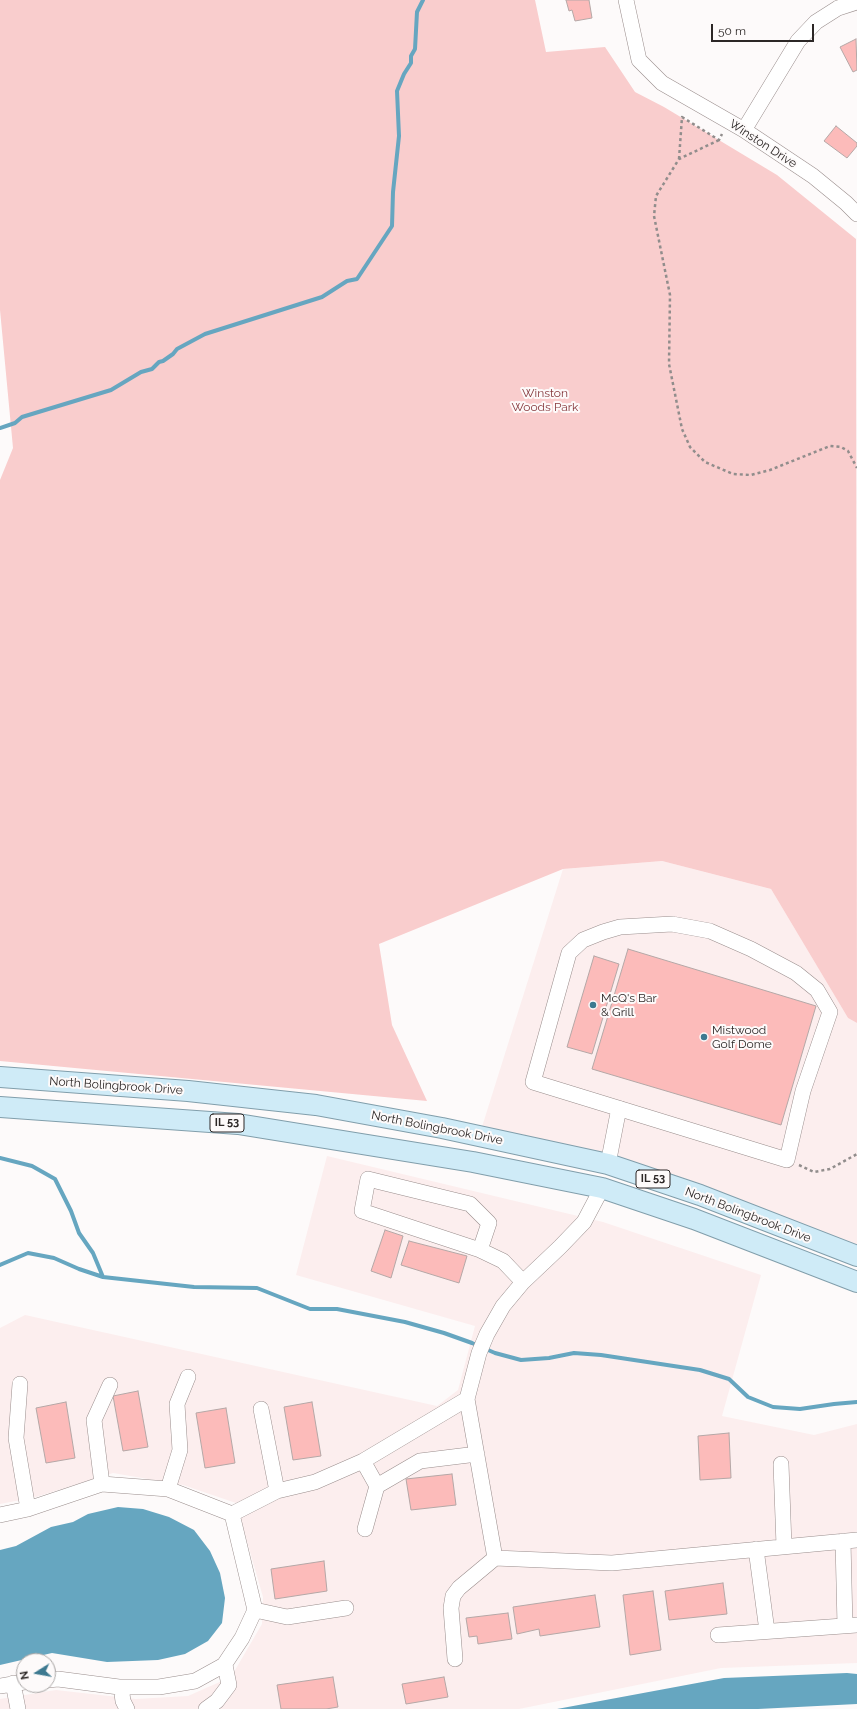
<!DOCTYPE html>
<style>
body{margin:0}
#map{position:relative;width:857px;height:1709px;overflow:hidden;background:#fdfafa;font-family:Raleway,sans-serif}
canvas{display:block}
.north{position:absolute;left:16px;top:1653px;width:40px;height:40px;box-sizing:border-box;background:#fdfafa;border:1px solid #a9a6a5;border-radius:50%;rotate:259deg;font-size:11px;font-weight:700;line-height:16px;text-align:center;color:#2c2726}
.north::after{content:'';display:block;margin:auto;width:14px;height:18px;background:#3d7990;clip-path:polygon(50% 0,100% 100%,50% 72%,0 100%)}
.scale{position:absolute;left:711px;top:24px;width:103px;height:18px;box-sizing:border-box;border:2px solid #2c2726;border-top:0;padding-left:5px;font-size:12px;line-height:14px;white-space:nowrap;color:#2c2726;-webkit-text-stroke:3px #fdfafa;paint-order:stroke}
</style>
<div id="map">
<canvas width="857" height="1709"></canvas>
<div class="north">N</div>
<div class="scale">50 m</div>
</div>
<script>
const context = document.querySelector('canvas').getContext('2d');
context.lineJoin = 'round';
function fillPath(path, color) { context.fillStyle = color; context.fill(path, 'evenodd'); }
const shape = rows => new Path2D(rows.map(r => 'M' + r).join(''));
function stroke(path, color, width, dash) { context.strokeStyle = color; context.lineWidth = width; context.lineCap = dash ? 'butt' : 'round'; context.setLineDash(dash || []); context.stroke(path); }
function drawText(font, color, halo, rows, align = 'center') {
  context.font = font + ' Raleway,sans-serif'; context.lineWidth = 4; context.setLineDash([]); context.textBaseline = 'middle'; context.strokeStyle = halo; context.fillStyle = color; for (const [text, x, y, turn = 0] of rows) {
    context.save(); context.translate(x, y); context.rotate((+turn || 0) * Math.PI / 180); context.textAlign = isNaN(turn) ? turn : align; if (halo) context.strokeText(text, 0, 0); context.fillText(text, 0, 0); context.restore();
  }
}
fillPath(shape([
 [662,861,771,889,848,1018,857,1023,857,1247,481,1130,563,869],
 [327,1156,603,1222,761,1275,722,1416,814,1435,857,1424,857,1663,721,1668,519,1709,0,1709,0,1699,56,1690,136,1699,188,1696,231,1677,262,1624,263,1597,236,1503,183,1485,113,1473,36,1497,0,1504,0,1328,25,1315,437,1406,458,1390,475,1326,296,1275]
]), '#fceeee');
fillPath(shape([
 [0,0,535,0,546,52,605,47,635,92,664,107,777,175,856,239,857,1023,848,1018,771,889,662,861,563,869,379,944,392,1025,427,1101,0,1061,0,480,13,448,0,310]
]), '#f9cdcd');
fillPath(shape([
 [118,1507,143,1509,169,1517,194,1530,210,1551,220,1573,225,1598,222,1623,208,1641,185,1654,158,1660,107,1662,52,1653,0,1665,0,1550,16,1546,51,1527,73,1522,88,1514],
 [847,1673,857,1674,857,1704,758,1709,557,1709,724,1678]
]), '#66a6c0');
stroke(shape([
 [0,428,15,423,22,417,111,390,141,372,152,369,159,362,163,361,173,354,177,349,205,334,322,297,347,281,357,279,392,226,393,192,399,136,397,91,404,74,411,63,411,56,415,49,417,12,423,0],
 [0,1158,32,1166,55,1179,71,1211,79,1233,93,1253,103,1277],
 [0,1265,28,1253,54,1258,79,1269,103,1277,194,1287,257,1288,310,1309,337,1309,405,1322,444,1333,472,1343,495,1353,521,1360,549,1358,574,1353,601,1355,700,1370,729,1379,748,1397,773,1407,800,1409,834,1404,857,1402]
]), '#66a6c0', 4);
const building = shape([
 [566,0,589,0,592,18,575,21,572,10,569,11,566,0],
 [856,39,857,70,853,72,840,47,856,39],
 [836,126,857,143,857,146,847,158,824,141,836,126],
 [628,949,816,1006,781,1125,592,1069,628,949],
 [594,956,619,964,592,1054,567,1047,594,956],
 [385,1230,403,1236,391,1278,371,1271,385,1230],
 [409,1241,467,1256,459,1283,401,1265,409,1241],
 [138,1391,148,1447,123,1451,113,1396,138,1391],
 [66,1402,75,1458,46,1463,36,1408,66,1402],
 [312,1402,321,1456,293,1460,284,1407,312,1402],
 [226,1408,235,1463,205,1468,196,1413,226,1408],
 [729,1433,731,1478,700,1480,698,1436,729,1433],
 [452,1474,456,1505,411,1510,406,1479,452,1474],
 [324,1561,327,1591,275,1599,271,1569,324,1561],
 [723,1583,727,1614,669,1620,665,1591,723,1583],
 [653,1591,661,1650,630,1655,623,1595,653,1591],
 [595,1595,600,1627,540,1636,539,1629,517,1634,513,1607,595,1595],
 [508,1613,512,1639,478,1644,477,1636,469,1637,466,1618,508,1613],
 [333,1677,338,1707,326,1709,281,1709,277,1685,333,1677],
 [444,1677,448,1697,406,1704,402,1684,444,1677]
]);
fillPath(building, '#fcbbba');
stroke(building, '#b5a8a7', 1);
const minor = shape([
 [626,0,639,60,662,83,744,130,813,176,846,203,857,214],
 [744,130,798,41,816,22,838,8,857,2],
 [672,924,710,931,751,949,796,973,817,990,830,1012,803,1091,787,1160,533,1082,569,953,583,940,603,932,620,927,672,924],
 [608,1164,619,1108],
 [480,1250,489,1223,470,1204,368,1179,362,1211,480,1250,503,1261,523,1282],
 [20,1384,16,1438,28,1509],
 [261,1409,277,1491],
 [363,1461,377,1486,420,1461,477,1454],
 [781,1464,784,1546],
 [102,1484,94,1420,110,1385],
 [168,1489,180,1450,177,1404,188,1377],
 [0,1515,28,1509,102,1484,168,1489,232,1514,277,1491,315,1482,363,1461,467,1399],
 [365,1529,377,1486],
 [843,1541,845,1626],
 [756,1549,767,1631],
 [495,1558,467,1399,479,1353,487,1334,503,1306,523,1282,560,1247,584,1222,602,1188],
 [255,1610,287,1617,346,1608],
 [718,1635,857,1625],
 [455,1659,451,1608,453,1596,459,1588,495,1558,612,1563,857,1540],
 [48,1680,58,1679,119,1687,159,1687,195,1681,224,1665,242,1638,255,1610,232,1514],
 [13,1683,18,1709],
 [0,1686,24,1682],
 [121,1687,123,1701,127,1709],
 [206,1709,217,1701,229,1685,225,1665]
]);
const major = shape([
 [0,1077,188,1091,316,1105,442,1128,608,1164,700,1195,857,1256],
 [0,1107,238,1124,473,1162,602,1188,694,1219,857,1282]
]);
stroke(minor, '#9a8e8d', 16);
stroke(major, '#819eab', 22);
stroke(shape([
 [719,140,679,159,656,196,654,216,670,295,669,364,682,429,690,447,705,462,733,474,751,475,770,470,830,446,841,447,848,451,857,468],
 [679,159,682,117,719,140,722,134],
 [799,1165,814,1172,830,1169,857,1154]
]), '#918d8c', 2.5, [3, 3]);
stroke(minor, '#fff', 15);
stroke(major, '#cfebf7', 20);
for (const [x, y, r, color] of [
 [593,1005,4,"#3d7990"],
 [704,1037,4,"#3d7990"]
]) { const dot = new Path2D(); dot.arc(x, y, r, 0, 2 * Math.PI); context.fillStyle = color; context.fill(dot); stroke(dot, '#fdfafa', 1.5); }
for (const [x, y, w] of [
 [227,1123,34],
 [653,1179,34]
]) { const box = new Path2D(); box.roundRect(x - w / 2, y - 9, w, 18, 3); context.fillStyle = '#fdfafa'; context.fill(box); stroke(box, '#2c2726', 1); }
drawText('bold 11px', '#2c2726', null, [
 ["IL 53",227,1123],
 ["IL 53",653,1179]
]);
drawText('12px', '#2c2726', '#fdfafa', [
 ["Winston Drive",763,144,33],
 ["North Bolingbrook Drive",116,1086,4],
 ["North Bolingbrook Drive",437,1128,11],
 ["North Bolingbrook Drive",748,1215,21]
]);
drawText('12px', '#86393d', '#fdfafa', [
 ["Winston",545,393],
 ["Woods Park",545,407]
]);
drawText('12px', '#2c2726', '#fdfafa', [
 ["McQ's Bar",601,998],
 ["& Grill",601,1012],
 ["Mistwood",712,1030],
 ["Golf Dome",712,1044]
], 'left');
</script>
